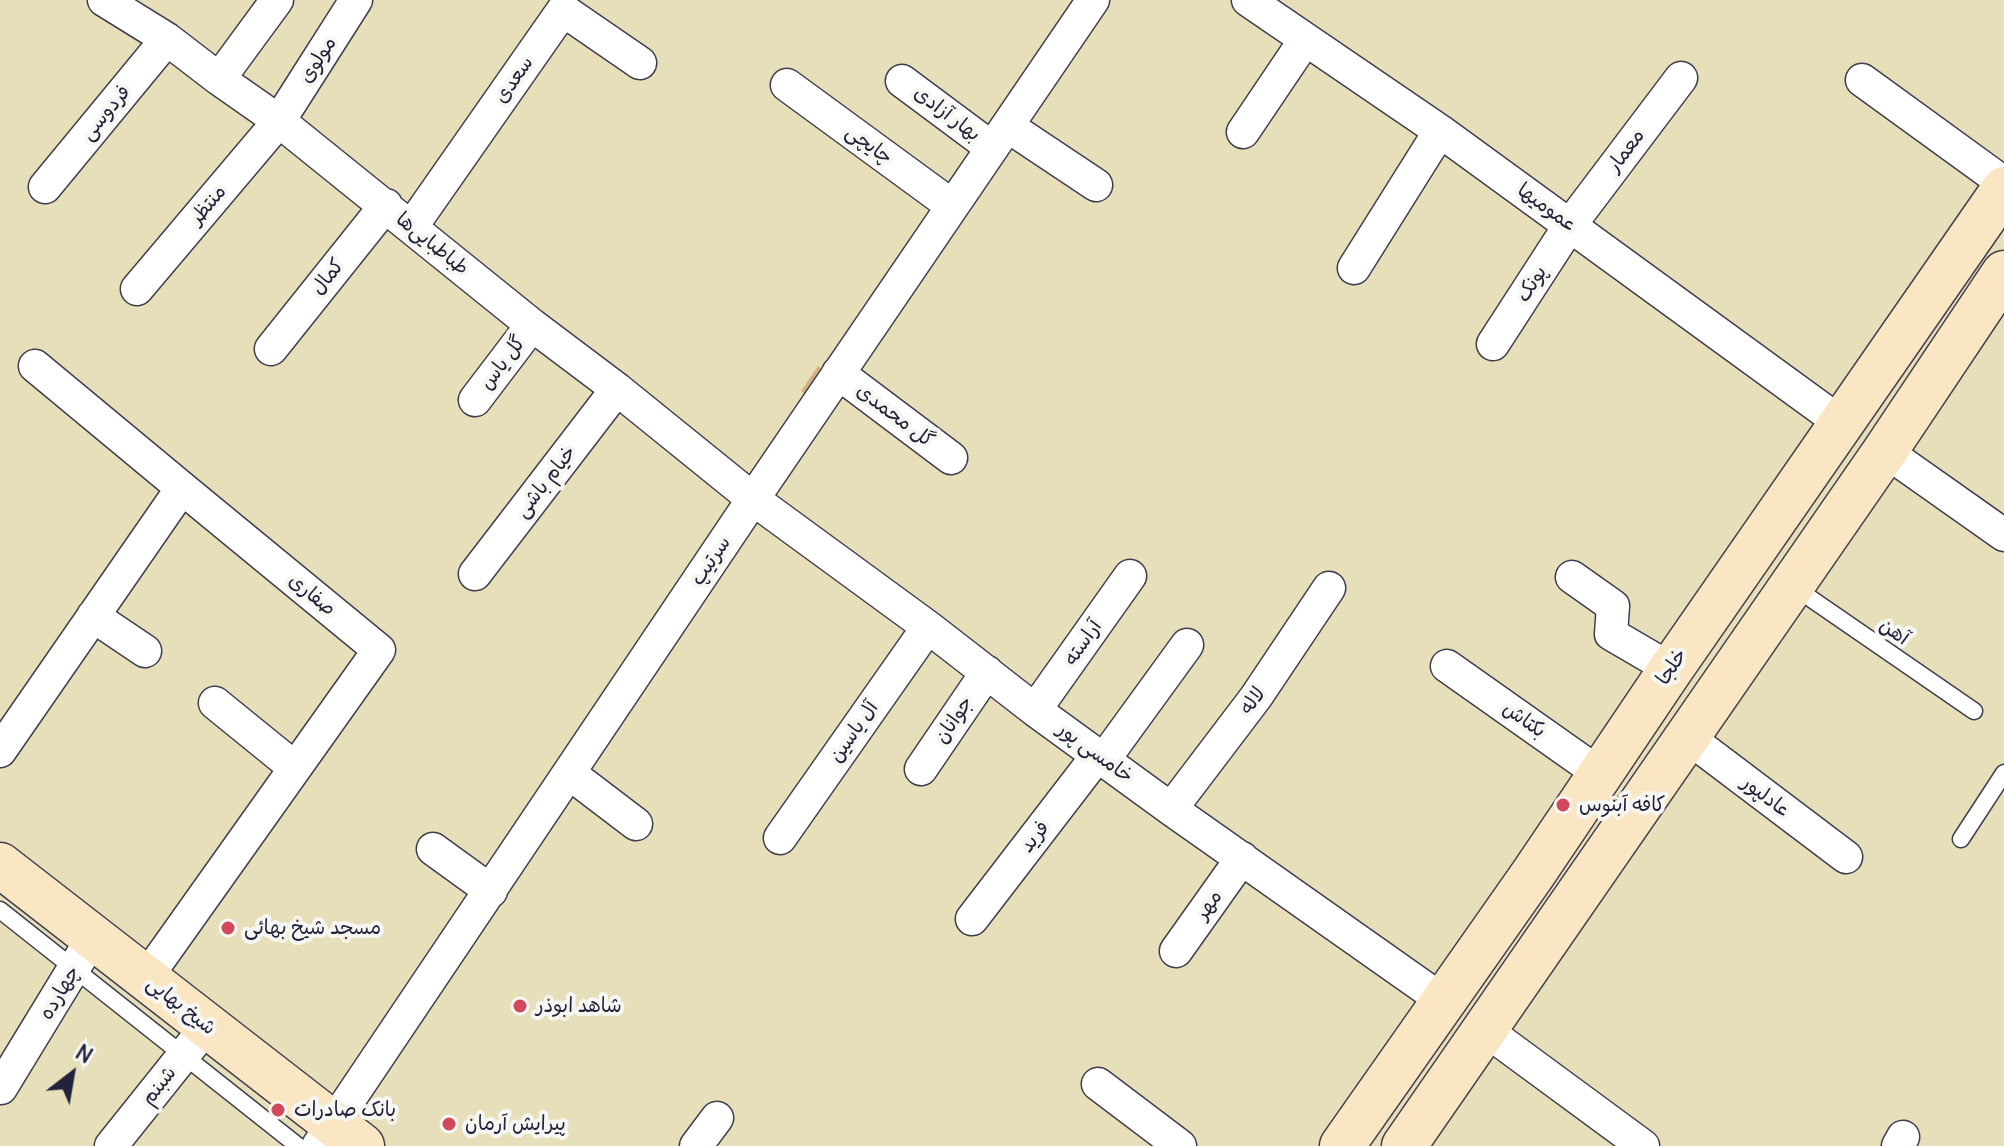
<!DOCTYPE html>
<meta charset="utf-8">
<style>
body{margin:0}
#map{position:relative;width:2004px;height:1146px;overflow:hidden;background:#e6dfba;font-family:Delius,sans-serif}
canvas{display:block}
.north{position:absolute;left:32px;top:1034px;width:80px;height:80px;-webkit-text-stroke:6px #f6f6f2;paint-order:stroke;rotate:31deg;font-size:22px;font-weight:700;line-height:32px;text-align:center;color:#22223b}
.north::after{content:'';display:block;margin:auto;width:28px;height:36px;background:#22223b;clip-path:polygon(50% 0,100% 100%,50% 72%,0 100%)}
</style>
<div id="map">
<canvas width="2004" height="1146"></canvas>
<div class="north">N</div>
</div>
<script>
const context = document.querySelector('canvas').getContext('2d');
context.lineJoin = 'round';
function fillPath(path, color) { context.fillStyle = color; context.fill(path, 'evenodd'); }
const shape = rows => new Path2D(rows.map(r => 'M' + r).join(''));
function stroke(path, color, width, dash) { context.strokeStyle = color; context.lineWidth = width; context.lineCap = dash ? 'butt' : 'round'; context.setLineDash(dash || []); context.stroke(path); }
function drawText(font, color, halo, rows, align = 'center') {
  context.font = font + ' Delius,"Playpen Sans Arabic",sans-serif'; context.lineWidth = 8; context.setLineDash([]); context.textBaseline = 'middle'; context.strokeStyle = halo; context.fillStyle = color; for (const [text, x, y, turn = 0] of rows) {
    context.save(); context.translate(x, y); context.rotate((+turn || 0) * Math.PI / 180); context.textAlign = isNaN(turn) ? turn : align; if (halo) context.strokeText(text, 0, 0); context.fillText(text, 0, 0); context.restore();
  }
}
fillPath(shape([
 [818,366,832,376,815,401,801,391]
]), '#d6af82');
const service = shape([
 [1794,587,1974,711],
 [1961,839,2004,773],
 [0,910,298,1146]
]);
const minor = shape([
 [104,0,167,39,219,79,279,121,532,325,617,389,753,499,928,627,1035,710,1171,809,1442,1000],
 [1248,0,1440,131,1841,423],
 [219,79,277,0],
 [1862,80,2004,183],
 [902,81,992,148],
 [787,85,951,205],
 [1009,127,1096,185],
 [1243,132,1305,40],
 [45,187,167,39],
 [412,226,563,10,640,63],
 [1354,268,1440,131],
 [137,289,279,121,356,0],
 [1493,344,1570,225,1681,78],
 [271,349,386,205],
 [35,366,182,488],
 [838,373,951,458],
 [475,400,532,325],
 [1885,451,2004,535],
 [475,574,617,389],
 [1572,577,1613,606,1611,634,1671,669],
 [93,616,145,651],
 [1447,666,1600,774],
 [215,703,295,768],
 [1035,710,1130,576],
 [1686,736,1846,857],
 [0,751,182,488,379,650,146,978],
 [921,769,987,672],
 [569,773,636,824],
 [1171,809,1256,697,1329,588],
 [780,838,928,627],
 [433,849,491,891],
 [972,919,1098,755,1110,751,1187,645],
 [1176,951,1242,858],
 [1484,1029,1643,1146],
 [1098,1084,1180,1146],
 [1,1088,93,937],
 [111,1146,207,1026],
 [318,1146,753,499,1093,0],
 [696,1146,717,1118],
 [1898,1146,1903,1137]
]);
const secondary = shape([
 [0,865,362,1146],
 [1342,1146,1533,874,1671,669,2004,189],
 [1404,1146,1885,451,2004,273]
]);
stroke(service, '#3f3e4e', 19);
stroke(minor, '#3f3e4e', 35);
stroke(secondary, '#3f3e4e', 47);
stroke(service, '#fff', 16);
stroke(minor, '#fff', 32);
stroke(secondary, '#fbe6c4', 44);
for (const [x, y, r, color] of [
 [1563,805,8,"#d1495b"],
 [228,928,8,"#d1495b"],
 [520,1006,8,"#d1495b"],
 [278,1110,8,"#d1495b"],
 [449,1124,8,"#d1495b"]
]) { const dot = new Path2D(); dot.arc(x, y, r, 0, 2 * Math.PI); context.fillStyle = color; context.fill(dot); stroke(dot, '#f6f6f2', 3); }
drawText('20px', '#22223b', '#f6f6f2', [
 ["مولوی",318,60,-57],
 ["سعدی",514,80,-55],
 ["فردوسی",106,113,-50],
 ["بهار آزادی",947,114,37],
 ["چایچی",869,145,36],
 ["معمار",1626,151,-53],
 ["منتظر",208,205,-50],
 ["عمومیها",1547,208,36],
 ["طباطبایی‌ها",432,244,39],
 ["کمال",328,277,-52],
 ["پونک",1532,284,-57],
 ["گل یاس",503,363,-53],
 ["گل محمدی",895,416,37],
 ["خیام باشی",546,482,-52],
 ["سرتیپ",711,561,-56],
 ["صفاری",312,595,39],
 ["آهن",1894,632,34],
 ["آراسته",1083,643,-55],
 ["خلجا",1672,667,-56],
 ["لاله",1253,701,-54],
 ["جوانان",954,720,-56],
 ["بکتاش",1524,720,35],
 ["آل یاسین",854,732,-55],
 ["خامسی پور",1095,753,36],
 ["عادلپور",1766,797,37],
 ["فرید",1035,837,-52],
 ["مهر",1209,905,-55],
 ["چهارده",60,993,-59],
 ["شیخ بهایی",181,1006,38],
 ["شبنم",159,1086,-52]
]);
drawText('20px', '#22223b', '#f6f6f2', [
 ["کافه آبنوس",1579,805],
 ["مسجد شیخ بهائی",244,928],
 ["شاهد ابوذر",536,1006],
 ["بانک صادرات",294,1110],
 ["پیرایش آرمان",465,1124]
], 'left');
</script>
